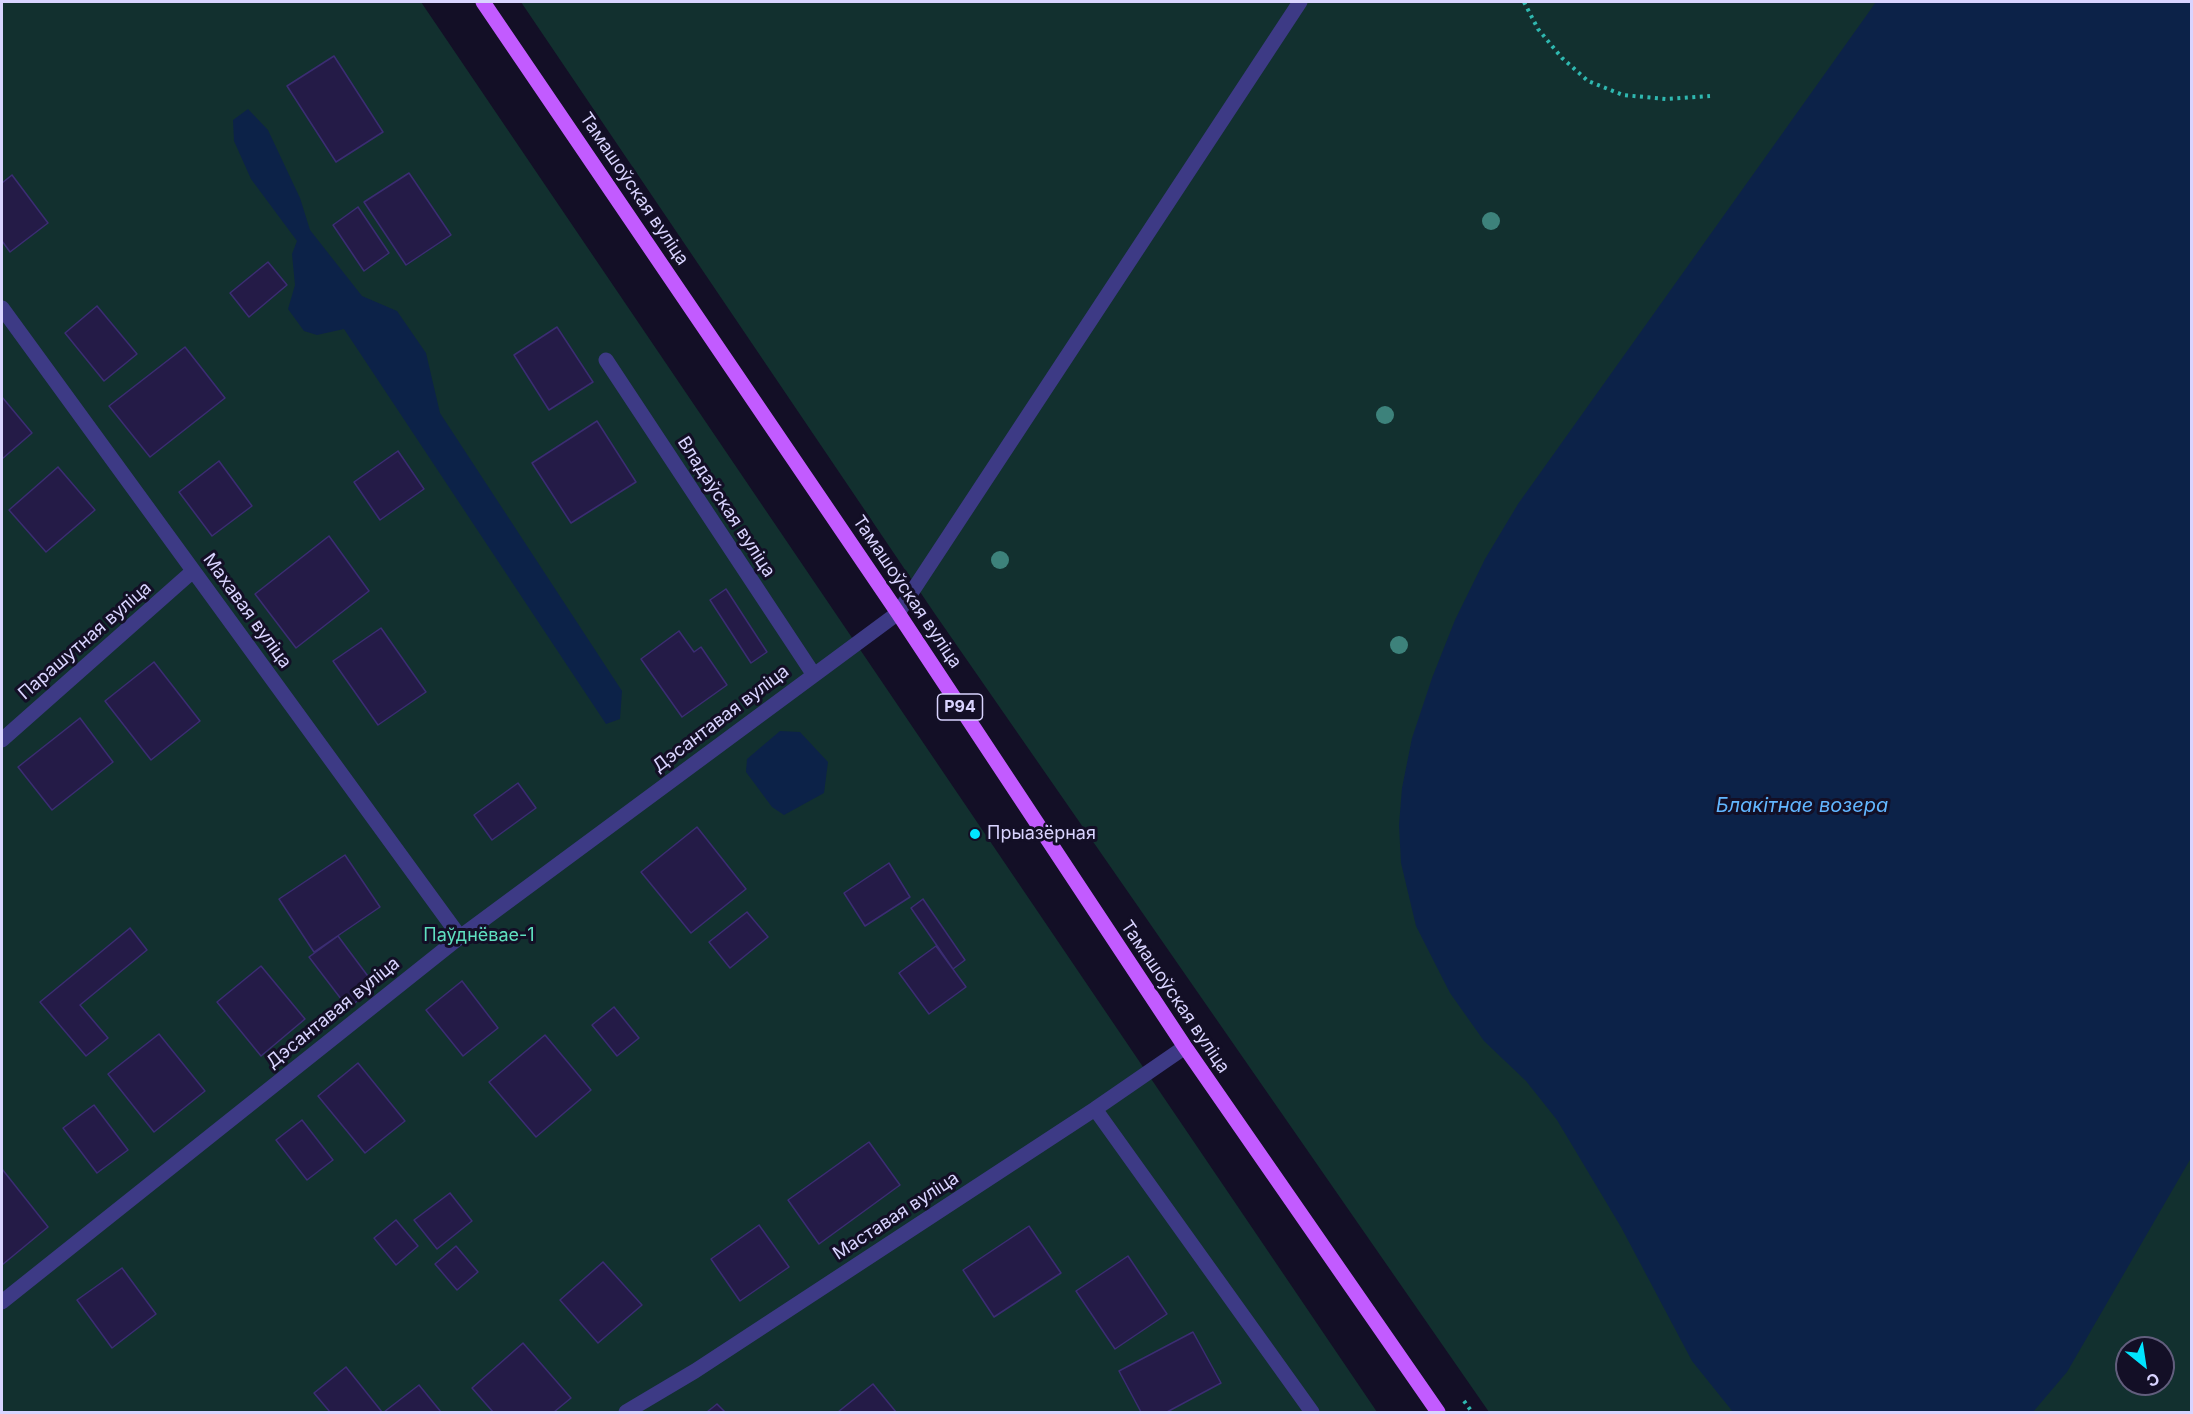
<!DOCTYPE html>
<meta charset="utf-8">
<style>
body{margin:0}
#map{position:relative;width:2193px;height:1414px;overflow:hidden;background:#130f26;font-family:Inter,sans-serif}
canvas{display:block}
.frame{position:absolute;inset:0;border:3px solid #d9d4ff;pointer-events:none}
.north{position:absolute;left:2115px;top:1336px;width:60px;height:60px;box-sizing:border-box;background:#130f26;border:2px solid #625e7d;border-radius:50%;rotate:150deg;font-size:16px;font-weight:700;line-height:24px;text-align:center;color:#d9d4ff}
.north::after{content:'';display:block;margin:auto;width:21px;height:27px;background:#00e5ff;clip-path:polygon(50% 0,100% 100%,50% 72%,0 100%)}
</style>
<div id="map">
<canvas width="2193" height="1414"></canvas>
<div class="frame"></div>
<div class="north">С</div>
</div>
<script>
const context = document.querySelector('canvas').getContext('2d');
context.lineJoin = 'round';
function fillPath(path, color) { context.fillStyle = color; context.fill(path, 'evenodd'); }
const shape = rows => new Path2D(rows.map(r => 'M' + r).join(''));
function stroke(path, color, width, dash) { context.strokeStyle = color; context.lineWidth = width; context.lineCap = dash ? 'butt' : 'round'; context.setLineDash(dash || []); context.stroke(path); }
function drawText(font, color, halo, rows, align = 'center') {
  context.font = font + ' Inter,sans-serif'; context.lineWidth = 6; context.setLineDash([]); context.textBaseline = 'middle'; context.strokeStyle = halo; context.fillStyle = color; for (const [text, x, y, turn = 0] of rows) {
    context.save(); context.translate(x, y); context.rotate((+turn || 0) * Math.PI / 180); context.textAlign = isNaN(turn) ? turn : align; if (halo) context.strokeText(text, 0, 0); context.fillText(text, 0, 0); context.restore();
  }
}
fillPath(shape([
 [2,2,421,2,1377,1412,2,1412],
 [521,2,2191,2,2191,1412,1489,1412,935,614],
 [2127,1348,2163,1348,2163,1384,2127,1384]
]), '#12302f');
fillPath(shape([
 [1876,2,2191,2,2191,1158,2067,1372,2033,1412,1733,1412,1692,1361,1621,1227,1557,1120,1526,1081,1484,1041,1450,993,1416,926,1401,863,1399,825,1402,788,1412,738,1432,678,1455,620,1485,559,1518,504],
 [248,109,268,130,300,198,310,230,362,296,397,311,426,353,440,413,622,691,620,719,606,724,344,329,317,335,304,331,288,309,295,285,292,254,297,241,251,179,234,141,233,120],
 [780,731,800,732,828,762,824,793,784,815,772,807,746,772,747,759]
]), '#0c2248');
const building = shape([
 [334,56,383,132,336,162,287,86,334,56],
 [409,173,451,235,406,265,364,202,409,173],
 [12,175,48,223,10,252,2,241,2,183,12,175],
 [358,207,389,253,364,271,333,225,358,207],
 [268,262,287,285,249,317,230,293,268,262],
 [97,306,137,354,104,381,65,333,97,306],
 [557,327,593,382,549,410,514,355,557,327],
 [185,347,225,398,150,457,109,406,185,347],
 [2,397,32,433,2,459,2,397],
 [597,421,636,482,571,523,532,463,597,421],
 [398,451,424,489,380,520,354,482,398,451],
 [219,461,252,506,212,536,179,492,219,461],
 [58,467,95,510,46,552,9,510,58,467],
 [329,536,369,591,296,648,255,594,329,536],
 [726,589,767,652,751,663,710,600,726,589],
 [381,628,426,692,378,725,333,661,381,628],
 [679,631,694,652,701,647,727,685,682,717,641,659,679,631],
 [154,662,200,721,151,760,105,701,154,662],
 [80,718,113,762,52,810,18,767,80,718],
 [518,783,536,808,492,840,474,815,518,783],
 [697,827,746,889,691,933,641,872,697,827],
 [345,855,380,907,314,952,279,899,345,855],
 [889,863,910,897,865,926,844,893,889,863],
 [923,899,965,960,953,969,911,908,923,899],
 [747,912,768,937,730,968,709,942,747,912],
 [130,928,147,950,80,1005,108,1038,86,1056,40,1002,130,928],
 [338,936,376,987,348,1008,309,957,338,936],
 [936,946,966,987,929,1014,899,973,936,946],
 [261,966,305,1019,261,1056,217,1002,261,966],
 [462,981,498,1028,463,1056,426,1010,462,981],
 [614,1007,639,1038,617,1056,592,1025,614,1007],
 [159,1034,205,1091,154,1132,108,1074,159,1034],
 [545,1035,591,1090,536,1137,489,1082,545,1035],
 [358,1063,405,1121,365,1153,318,1096,358,1063],
 [94,1105,128,1150,97,1173,63,1128,94,1105],
 [302,1120,333,1160,307,1180,276,1140,302,1120],
 [869,1142,900,1185,819,1244,788,1200,869,1142],
 [2,1169,48,1227,2,1265,2,1169],
 [450,1193,472,1221,437,1249,414,1220,450,1193],
 [396,1220,418,1246,396,1265,374,1238,396,1220],
 [759,1225,789,1267,740,1301,711,1259,759,1225],
 [1029,1226,1061,1273,994,1317,963,1270,1029,1226],
 [456,1246,478,1272,457,1290,435,1264,456,1246],
 [1128,1256,1167,1314,1115,1349,1076,1291,1128,1256],
 [603,1262,642,1305,598,1343,560,1300,603,1262],
 [122,1268,156,1314,112,1348,77,1300,122,1268],
 [1193,1332,1221,1383,1167,1412,1141,1412,1119,1371,1193,1332],
 [523,1343,571,1398,554,1412,493,1412,472,1388,523,1343],
 [346,1367,382,1412,330,1412,314,1393,346,1367],
 [873,1384,896,1412,838,1412,873,1384],
 [419,1385,441,1412,384,1412,419,1385],
 [717,1404,725,1412,707,1412,717,1404]
]);
fillPath(building, '#241b47');
stroke(building, '#3b2d73', 1.5);
stroke(shape([
 [1524,2,1538,29,1562,58,1588,81,1623,95,1666,99,1710,96],
 [1464,1401,1472,1412]
]), '#2fb8b0', 4, [3, 4.5]);
stroke(shape([
 [2,308,460,937],
 [606,360,814,675],
 [2,740,193,571],
 [1095,1109,1312,1412],
 [2,1302,460,937,898,613,1300,2],
 [626,1412,695,1371,1095,1109,1185,1047]
]), '#3d3a85', 15);
stroke(shape([
 [483,2,898,613,1185,1047,1438,1412]
]), '#c25bff', 15);
context.fillStyle = '#3d827b';
for (const [x, y] of [
 [1491,221],
 [1385,415],
 [1000,560],
 [1399,645]
]) { context.beginPath(); context.arc(x, y, 9, 0, 2 * Math.PI); context.fill(); }
for (const [x, y, r, color] of [
 [975,834,6,"#00e5ff"]
]) { const dot = new Path2D(); dot.arc(x, y, r, 0, 2 * Math.PI); context.fillStyle = color; context.fill(dot); stroke(dot, '#130f26', 2); }
for (const [x, y, w] of [
 [960,707,45]
]) { const box = new Path2D(); box.roundRect(x - w / 2, y - 13, w, 26, 4.5); context.fillStyle = '#130f26'; context.fill(box); stroke(box, '#d9d4ff', 1.5); }
drawText('bold 16px', '#d9d4ff', null, [
 ["Р94",960,707]
]);
drawText('18px', '#d9d4ff', '#130f26', [
 ["Тамашоўская вуліца",634,189,56],
 ["Владаўская вуліца",726,507,57],
 ["Тамашоўская вуліца",907,592,56],
 ["Махавая вуліца",247,611,54],
 ["Парашутная вуліца",85,641,-41],
 ["Дэсантавая вуліца",721,719,-37],
 ["Тамашоўская вуліца",1175,997,56],
 ["Дэсантавая вуліца",333,1013,-39],
 ["Маставая вуліца",896,1216,-33]
]);
drawText('18px', '#d9d4ff', '#130f26', [
 ["Прыазёрная",987,834]
], 'left');
drawText('18px', '#5fe0c0', '#130f26', [
 ["Паўднёвае-1",479,936]
]);
drawText('italic 20px', '#62b6ff', '#130f26', [
 ["Блакітнае возера",1802,806]
]);
</script>
